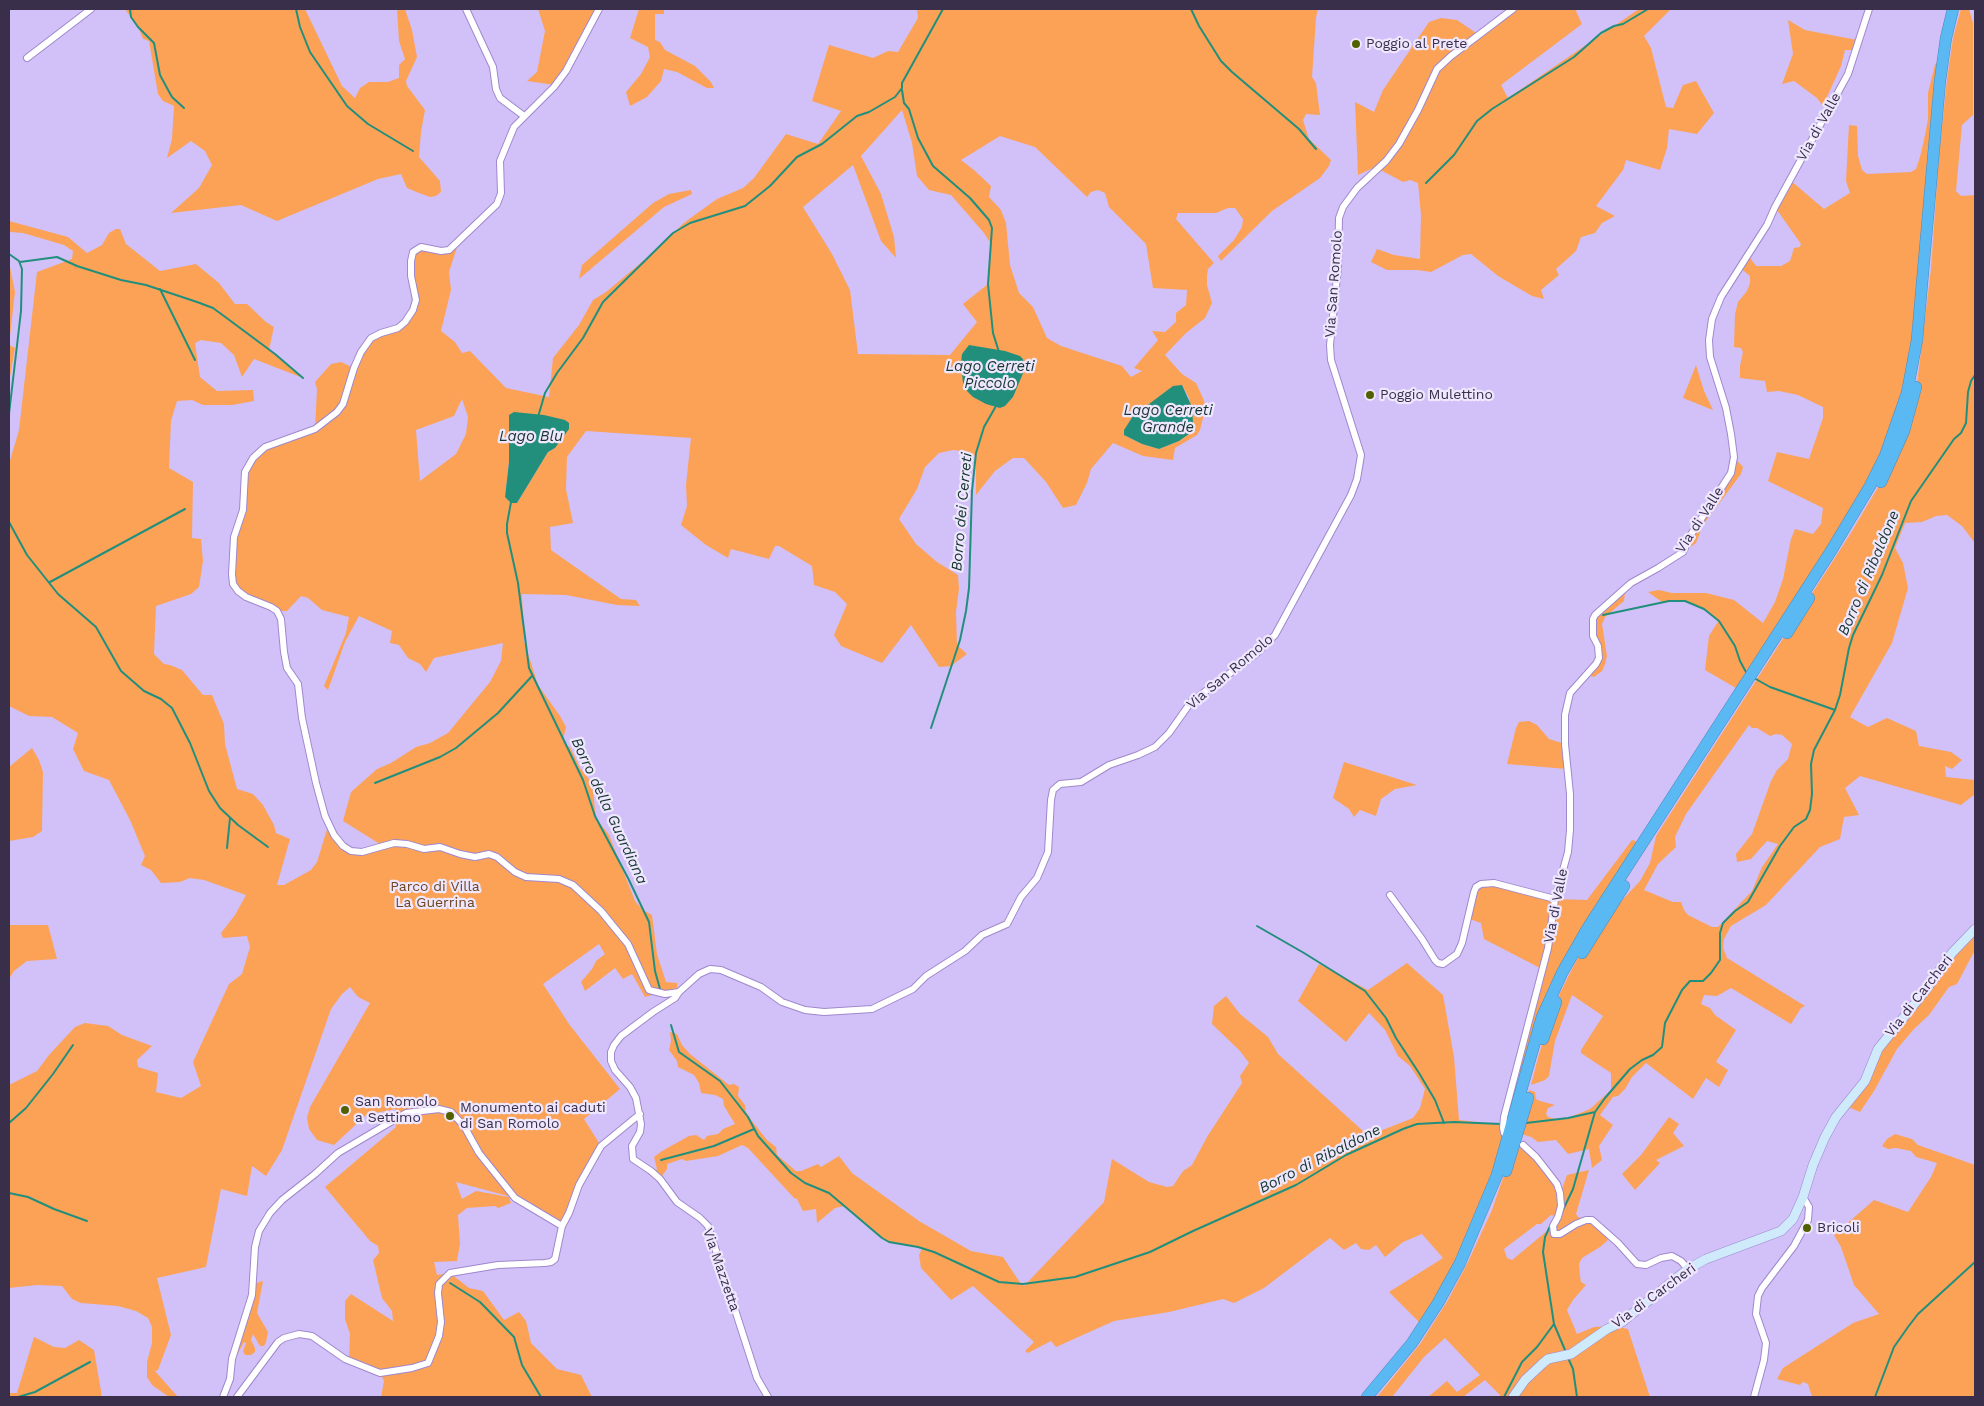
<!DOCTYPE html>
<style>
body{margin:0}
#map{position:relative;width:1984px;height:1406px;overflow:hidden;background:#d2c0f9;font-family:"Work Sans",sans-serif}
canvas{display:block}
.frame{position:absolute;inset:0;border:10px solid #392f4b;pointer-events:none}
</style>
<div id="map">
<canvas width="1984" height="1406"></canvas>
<div class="frame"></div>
</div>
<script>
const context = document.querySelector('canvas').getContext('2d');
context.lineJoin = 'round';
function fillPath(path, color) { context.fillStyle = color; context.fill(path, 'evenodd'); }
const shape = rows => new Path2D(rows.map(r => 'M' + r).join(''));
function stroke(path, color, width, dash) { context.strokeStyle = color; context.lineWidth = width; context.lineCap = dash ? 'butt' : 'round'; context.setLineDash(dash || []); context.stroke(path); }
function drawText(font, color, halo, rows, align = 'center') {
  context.font = font + ' "Work Sans",sans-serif'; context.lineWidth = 4.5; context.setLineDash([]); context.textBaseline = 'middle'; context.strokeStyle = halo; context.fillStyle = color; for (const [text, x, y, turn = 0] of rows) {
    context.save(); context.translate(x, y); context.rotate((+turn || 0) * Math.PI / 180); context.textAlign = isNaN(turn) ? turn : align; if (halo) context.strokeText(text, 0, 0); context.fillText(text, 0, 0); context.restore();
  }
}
fillPath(shape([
 [125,9,305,9,342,86,355,98,360,88,369,82,388,82,399,78,399,65,405,59,399,41,397,9,405,9,412,30,417,57,406,81,407,86,425,110,421,132,419,157,440,181,441,192,436,196,430,197,419,193,407,188,401,174,378,179,277,221,241,205,171,213,199,188,212,165,205,151,191,141,167,158,172,139,174,106,163,101,158,94,149,41,143,39,138,27],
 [538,9,599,9,555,85,527,81,537,72,545,31],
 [639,9,664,9,664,14,655,14,655,40,660,42,665,50,695,66,711,82,714,88,707,88,677,72,664,69,661,81,647,97,630,106,626,92,641,74,650,57,648,47,630,38],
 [917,9,1318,9,1316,18,1312,77,1316,83,1320,115,1306,114,1303,120,1309,139,1331,160,1329,166,1320,178,1272,211,1221,261,1218,256,1234,240,1242,227,1243,219,1235,208,1228,208,1216,213,1178,213,1176,219,1214,263,1208,269,1207,276,1207,285,1212,303,1205,318,1186,333,1165,355,1182,374,1196,383,1202,396,1206,406,1200,430,1197,435,1175,448,1173,460,1143,456,1113,443,1091,469,1087,483,1076,505,1063,508,1046,482,1024,458,1013,458,995,471,976,495,976,457,970,452,953,450,939,453,925,467,917,489,899,519,916,544,937,562,958,575,959,589,956,612,957,645,967,654,951,666,939,667,911,625,882,663,841,646,834,635,847,604,835,592,814,585,812,566,779,546,775,546,769,559,731,549,728,558,706,545,681,525,687,506,686,485,691,438,586,431,567,457,566,489,573,523,550,527,551,550,621,599,636,600,640,606,617,605,566,595,522,594,524,641,538,685,560,716,566,727,563,740,566,746,570,747,580,768,592,783,596,818,609,835,635,901,643,910,652,915,657,954,666,982,677,983,677,988,645,997,632,974,623,979,615,968,585,991,581,982,592,969,596,961,605,954,599,944,543,984,569,1024,620,1089,584,1119,601,1146,562,1226,515,1198,456,1182,462,1199,476,1191,509,1197,511,1203,498,1208,495,1206,467,1208,458,1215,460,1244,457,1261,434,1262,437,1275,450,1273,469,1288,483,1291,504,1320,519,1312,526,1321,531,1343,557,1369,581,1375,592,1397,381,1397,384,1381,380,1373,349,1360,350,1334,345,1319,345,1301,351,1294,393,1321,392,1311,382,1298,373,1260,379,1253,378,1246,370,1241,325,1187,396,1127,395,1109,366,1115,334,1145,317,1140,309,1129,307,1118,310,1107,370,1003,358,997,350,987,342,994,331,1009,282,1150,266,1176,252,1166,247,1196,221,1189,206,1267,157,1278,171,1335,158,1370,155,1371,178,1397,169,1397,152,1385,147,1377,147,1362,152,1343,152,1327,148,1318,136,1311,118,1306,81,1303,72,1299,62,1286,37,1285,9,1288,9,1085,37,1071,49,1055,75,1027,85,1023,108,1026,122,1035,152,1046,137,1060,138,1067,158,1073,156,1092,181,1098,201,1086,193,1062,229,984,242,974,250,947,247,936,223,938,221,933,235,915,246,895,204,880,190,878,180,882,161,883,151,870,141,865,145,856,130,820,109,780,84,771,73,749,78,733,52,717,29,716,9,706,9,464,19,430,37,272,72,259,73,251,64,245,23,233,11,232,9,230,9,221,68,237,87,253,102,245,109,233,116,229,120,229,126,244,160,271,196,264,219,283,235,304,247,304,266,322,274,327,269,350,303,378,254,359,242,377,234,355,221,343,201,340,195,343,200,377,217,391,253,390,254,401,232,405,203,405,192,400,177,401,171,421,169,468,193,482,192,538,201,539,203,561,199,587,191,594,156,606,154,654,164,664,170,665,182,670,203,695,212,695,224,724,225,744,237,789,253,794,263,805,274,825,276,833,290,839,277,885,284,885,311,870,317,862,329,823,334,835,351,851,383,846,343,821,351,792,377,769,391,763,416,747,430,743,448,733,490,682,501,661,503,643,434,658,426,672,420,664,408,658,399,645,390,643,392,631,359,616,345,642,328,690,324,686,346,633,349,617,322,610,308,598,301,596,287,611,277,611,246,597,233,584,232,555,243,510,245,472,265,447,315,429,317,389,315,382,331,364,341,362,354,368,371,338,398,328,416,300,411,276,416,249,441,251,459,241,449,272,451,290,441,331,455,342,462,353,470,351,506,388,549,397,553,358,579,325,593,300,606,292,649,256,685,222,717,199,743,188,754,178,786,134,818,144,841,111,812,101,829,45,873,58,888,51,898,52,918,18],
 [902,110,912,143,917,176,929,190,951,195,984,233,991,244,988,284,963,304,977,322,950,355,858,354,850,290,832,254,803,207,853,165,881,241,896,258,894,237,881,194,861,156],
 [1000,136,1035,147,1087,197,1091,192,1098,190,1105,193,1109,207,1146,244,1153,288,1187,290,1186,305,1176,313,1176,322,1165,332,1152,331,1158,340,1134,368,1142,371,1131,377,1122,366,1061,346,1047,338,1033,307,1019,293,1010,265,1006,223,1001,210,989,197,991,186,974,170,961,160],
 [1182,385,1189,398,1192,428,1189,434,1179,441,1159,449,1142,444,1124,435],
 [462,399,468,417,466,434,456,454,420,481,416,430,454,416],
 [509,415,555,448,548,452,517,503,505,497,509,462],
 [1513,9,1577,9,1576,11,1582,24,1501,85,1508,98,1639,9,1671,9,1644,36,1651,48,1666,107,1673,108,1683,85,1696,81,1714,113,1697,134,1669,129,1667,148,1660,170,1626,160,1623,170,1596,206,1615,216,1602,223,1595,233,1581,237,1576,251,1556,269,1559,275,1541,290,1544,299,1532,296,1498,276,1471,254,1463,255,1431,272,1417,270,1387,270,1371,262,1377,249,1394,255,1420,259,1421,215,1418,183,1410,180,1403,182,1375,167,1358,175,1355,102,1374,112,1383,90,1429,22,1441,18,1457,20,1479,35],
 [1961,9,1969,9,1973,23,1973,115,1962,125,1956,191,1961,196,1975,195,1975,549,1974,542,1962,526,1947,515,1936,516,1922,522,1905,523,1895,548,1903,563,1908,588,1892,643,1850,717,1868,727,1887,718,1916,731,1919,746,1951,752,1962,760,1952,769,1945,766,1946,777,1975,780,1975,794,1961,805,1860,776,1845,788,1859,815,1844,817,1840,839,1820,847,1766,905,1731,926,1724,939,1723,948,1727,958,1805,1006,1801,1008,1791,1024,1731,988,1717,996,1704,995,1701,1004,1710,1008,1715,1015,1736,1030,1716,1062,1728,1070,1719,1087,1706,1078,1693,1099,1646,1063,1632,1077,1625,1089,1618,1096,1613,1097,1600,1115,1613,1125,1599,1146,1602,1160,1592,1168,1589,1149,1568,1154,1556,1140,1538,1142,1531,1137,1518,1133,1529,1090,1535,1092,1536,1099,1540,1101,1555,1105,1548,1108,1546,1114,1548,1117,1559,1120,1568,1118,1590,1109,1611,1090,1611,1073,1581,1053,1581,1050,1603,1016,1572,995,1555,1041,1549,1076,1545,1080,1531,1085,1539,1054,1560,993,1576,961,1609,909,1615,908,1640,881,1650,863,1656,836,1849,536,1880,484,1917,384,1931,269,1939,155,1947,80,1953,38],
 [1749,725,1752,728,1757,728,1770,736,1776,734,1782,735,1792,744,1788,759,1777,770,1771,781,1752,834,1736,854,1737,862,1751,859,1767,841,1778,844,1762,867,1752,891,1718,927,1712,927,1688,915,1684,910,1681,902,1673,902,1644,890,1658,864,1676,847,1675,837,1686,814],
 [1788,20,1805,30,1857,40,1855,50,1845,50,1841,66,1823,106,1817,98,1794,81,1782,84,1793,54],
 [1942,61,1919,319,1891,441,1741,691,1705,670,1709,636,1719,620,1704,609,1685,601,1662,602,1648,592,1659,590,1672,593,1706,593,1734,600,1763,623,1775,602,1783,579,1791,539,1795,529,1813,534,1821,524,1823,508,1768,481,1777,452,1809,459,1823,418,1823,407,1798,395,1779,391,1767,392,1765,381,1740,378,1740,366,1743,352,1741,348,1734,347,1735,314,1738,302,1747,291,1750,283,1750,276,1740,268,1748,255,1756,266,1781,266,1790,261,1794,248,1800,247,1801,244,1775,207,1790,180,1824,209,1850,193,1846,181,1849,125,1857,126,1858,156,1862,170,1867,174,1911,172,1916,169,1920,157,1925,135,1928,119,1928,93,1935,64],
 [691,190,692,194,664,207,579,279,582,265,653,203,669,194],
 [9,262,15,292,9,345,15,348,9,383],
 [1696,365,1704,391,1713,410,1683,398],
 [1734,457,1743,467,1741,474,1703,525,1696,543,1683,552,1730,473],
 [1623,590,1625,593,1624,601,1605,617,1602,624,1607,656,1605,664,1602,671,1594,677,1590,676,1586,674,1599,658,1593,619],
 [1529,721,1537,725,1549,739,1565,744,1567,769,1507,764,1516,728,1519,722],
 [32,748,39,760,43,772,42,831,33,837,9,841,9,767],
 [1344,762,1417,785,1395,789,1381,799,1376,816,1360,810,1354,817,1349,809,1333,798],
 [1632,840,1642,843,1562,973,1526,1075,1517,1072,1542,969,1484,939,1481,923,1467,918,1474,892,1487,883,1555,899,1587,900],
 [9,925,48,925,57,959,27,961,14,971,9,979],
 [1975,929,1975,950,1957,984,1949,987,1929,1015,1914,1029,1897,1049,1874,1091,1860,1112,1846,1106,1865,1081,1878,1049],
 [1407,963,1443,995,1454,1057,1459,1120,1512,1126,1497,1175,1423,1326,1389,1292,1443,1258,1422,1234,1403,1242,1385,1257,1376,1245,1369,1250,1361,1249,1356,1243,1344,1250,1330,1238,1264,1288,1234,1303,1223,1299,1169,1312,1114,1321,1056,1347,1051,1341,1028,1353,1025,1351,1034,1342,973,1286,951,1300,921,1268,919,1255,922,1248,889,1242,882,1238,845,1206,835,1208,817,1223,816,1209,803,1211,797,1199,794,1198,748,1148,742,1145,718,1156,686,1161,682,1159,667,1164,667,1169,660,1179,654,1173,657,1169,654,1157,662,1151,689,1136,696,1135,704,1140,707,1136,718,1134,723,1129,735,1124,724,1106,723,1099,715,1095,701,1093,699,1083,694,1075,678,1067,677,1061,669,1050,671,1041,670,1032,677,1034,682,1045,690,1054,729,1085,734,1084,739,1087,738,1096,745,1105,746,1112,752,1121,767,1140,776,1147,777,1155,796,1171,801,1171,818,1164,821,1167,839,1156,852,1173,919,1221,971,1251,1003,1257,1021,1284,1024,1286,1104,1202,1112,1159,1149,1182,1167,1187,1173,1186,1183,1171,1192,1165,1207,1137,1242,1083,1240,1076,1249,1063,1240,1051,1212,1024,1214,1006,1226,996,1240,1014,1268,1037,1278,1054,1374,1141,1375,1133,1413,1118,1420,1108,1425,1089,1410,1066,1398,1056,1385,1030,1369,1013,1346,1042,1298,1001,1319,964,1368,990],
 [1669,1117,1679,1124,1673,1133,1684,1146,1656,1160,1660,1163,1635,1190,1622,1174,1641,1155],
 [1895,1134,1912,1139,1918,1145,1975,1165,1975,1397,1812,1397,1808,1384,1803,1382,1800,1385,1777,1379,1783,1368,1853,1323,1879,1314,1854,1285,1841,1247,1834,1235,1874,1200,1908,1212,1931,1177,1937,1163,1916,1157,1911,1151,1896,1148,1888,1149,1882,1146,1887,1139],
 [1516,1140,1523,1145,1561,1192,1567,1175,1589,1170,1576,1214,1578,1217,1592,1220,1609,1235,1607,1241,1600,1247,1582,1258,1579,1264,1580,1276,1581,1282,1586,1285,1573,1300,1567,1310,1577,1334,1594,1327,1614,1326,1628,1329,1650,1397,1500,1397,1500,1395,1485,1380,1463,1397,1428,1397,1447,1381,1457,1392,1480,1375,1445,1338,1424,1357,1392,1397,1377,1397,1420,1344,1448,1300,1468,1262,1492,1210],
 [1551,1215,1558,1217,1553,1226,1512,1260,1507,1258,1504,1249,1537,1224,1541,1224],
 [263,1281,257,1313,268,1332,266,1342,264,1346,260,1346,253,1334,251,1340,255,1348,255,1352,251,1355,245,1355,243,1351,246,1343,244,1342,237,1355,233,1357,253,1284],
 [34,1337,54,1347,65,1348,79,1340,94,1350,102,1397,9,1397,9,1393,17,1393]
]), '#fba256');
fillPath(shape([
 [969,345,1005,351,1020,356,1023,359,1024,371,1013,397,1005,406,1000,408,986,404,973,397,967,391,963,383,961,363,962,354],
 [1182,385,1192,407,1193,422,1189,434,1179,441,1159,449,1142,444,1124,435,1124,430,1133,416,1173,386],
 [514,412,544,415,565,420,569,423,569,429,555,448,548,452,517,503,511,503,505,497,509,462,509,415]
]), '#228f7d');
stroke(shape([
 [130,9,131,17,138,27,154,43,160,75,167,88,172,97,184,108],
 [296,9,300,27,310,52,347,106,368,124,413,151],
 [1191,9,1199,26,1221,61,1232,72,1299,129,1316,149],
 [902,90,904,103,909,109,918,138,933,166,970,198,989,220,992,228,988,284,993,333,999,352],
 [1426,183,1454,155,1477,121,1492,109,1574,57,1601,33,1614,26,1623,24,1648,9],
 [9,254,19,261,22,269,21,311,9,414],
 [20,262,57,257,77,266,121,280,146,285,197,302,213,308,228,319,275,354,303,378],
 [160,289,195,360],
 [538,417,545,393,557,373,583,338,603,302,673,233,690,223,745,206,770,186,797,157,822,144,857,116,869,112,895,97,902,88,902,83,943,9],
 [511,502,507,524,507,533,518,583,529,668,583,780,595,816,628,878,649,922,655,971,660,989],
 [9,522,27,555,58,594,96,627,121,671,144,691,161,699,172,708,190,743,209,791,220,808,238,825,268,847],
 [50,582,185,509],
 [1603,615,1669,601,1685,601,1704,609,1719,621,1735,646,1740,661,1746,672],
 [1754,678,1770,687,1835,710],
 [931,728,960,640,966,611,969,588,972,491,976,453,984,427,996,406],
 [375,783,440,757,456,748,498,713,532,676],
 [227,848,230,818],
 [1257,926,1304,953,1365,991,1386,1018,1396,1038,1419,1073,1435,1100,1444,1123],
 [671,1025,679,1052,720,1081,748,1117,758,1136,791,1173,805,1183,829,1193,882,1238,889,1242,918,1247,934,1252,999,1282,1023,1284,1075,1277,1150,1252,1193,1231,1296,1185,1346,1155,1403,1129,1417,1124,1454,1122,1501,1124],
 [9,1123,26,1108,53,1074,73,1045],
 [1526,1123,1568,1118,1595,1112],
 [661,1160,714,1146,754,1129],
 [9,1193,28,1197,54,1209,87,1221],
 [1562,1212,1573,1189,1595,1112,1605,1098,1630,1069,1642,1060,1653,1055,1662,1047,1665,1023,1682,990,1690,981,1703,981,1711,973,1720,960,1720,933,1723,923,1735,911,1748,902,1780,846,1794,827,1806,819,1810,810,1812,794,1811,764,1814,750,1835,710,1840,695,1849,648,1853,635,1882,575,1911,501,1954,439,1961,433,1966,423,1968,392,1971,381,1975,375],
 [1551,1224,1545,1237,1543,1252,1554,1324,1565,1350],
 [450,1283,480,1302,514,1337,522,1365,541,1397],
 [1569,1360,1573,1369,1577,1397],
 [18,1397,35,1392,90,1362],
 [1504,1397,1522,1362,1537,1347,1554,1324],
 [1875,1397,1894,1347,1908,1327,1918,1314,1975,1262]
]), '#228f7d', 2);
const street = shape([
 [466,9,493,67,496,89,500,98,524,116],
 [599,9,566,71,554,87,514,127,500,161,501,193,497,204,449,250,441,251,421,247,413,252,411,261,411,276,416,300,413,310,405,322,398,328,381,333,371,338,361,352,354,368,343,404,337,412,315,429,265,447,253,458,245,472,243,510,234,537,232,574,233,584,238,591,246,597,271,607,277,611,281,619,284,652,287,668,298,684,302,718,316,783,325,816,334,835,343,846,351,851,362,852,394,843,407,844,424,849,440,847,460,854,475,857,489,854,497,857,515,872,526,877,559,879,573,885,601,911,614,927,628,944,649,990,665,994,679,992],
 [27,58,91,9],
 [1390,895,1422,939,1435,960,1438,963,1443,964,1457,954,1462,943,1474,892,1476,887,1481,884,1494,883,1555,899],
 [1504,1133,1503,1128,1504,1117,1548,948,1555,899,1568,852,1570,830,1570,794,1565,744,1565,715,1570,693,1596,664,1599,658,1598,646,1593,636,1593,619,1595,615,1631,583,1658,568,1683,552,1690,536,1731,473,1734,457,1731,434,1726,408,1710,357,1709,340,1712,319,1721,297,1767,225,1775,207,1848,74,1869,9],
 [1523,1145,1536,1157,1547,1171,1557,1184,1560,1193,1561,1206,1558,1217,1553,1226,1554,1234,1560,1234,1576,1224,1586,1220,1592,1220,1618,1243,1637,1264,1646,1265,1661,1258,1672,1256,1681,1261,1688,1269],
 [223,1397,230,1379,232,1359,252,1295,255,1247,259,1231,270,1213,282,1200,315,1174,338,1153,406,1113,439,1109,451,1112,464,1126,479,1153,515,1198,562,1226],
 [237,1397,278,1342,284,1338,299,1334,312,1336,345,1359,380,1373,412,1368,428,1363,439,1336,441,1322,438,1293,439,1284,450,1273,498,1265,545,1263,551,1262,555,1259,562,1226,569,1213,579,1185,601,1146,640,1114],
 [768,1397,757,1378,708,1226,700,1218,677,1202,660,1179,651,1171,633,1159,632,1146,640,1132,641,1124,636,1098,630,1087,615,1070,611,1061,611,1052,614,1045,621,1036,653,1012,675,998,679,992,699,974,710,969,721,970,761,987,782,1002,805,1010,824,1012,872,1009,913,989,926,976,965,951,982,935,1007,924,1021,897,1037,878,1048,852,1051,800,1053,790,1060,784,1081,782,1109,765,1138,755,1155,747,1169,733,1191,702,1256,654,1275,635,1351,495,1357,479,1361,455,1331,360,1330,345,1338,267,1339,218,1343,207,1357,188,1386,161,1399,144,1418,110,1437,69,1451,56,1513,9],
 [1754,1397,1764,1360,1766,1343,1756,1314,1758,1296,1762,1288,1794,1246,1808,1220,1809,1207,1803,1197]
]);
const secondary = shape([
 [1513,1397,1525,1380,1542,1364,1548,1359,1571,1354,1607,1329,1622,1322,1688,1269,1706,1259,1781,1231,1793,1219,1803,1197,1813,1165,1825,1137,1836,1117,1865,1081,1878,1049,1925,991,1952,953,1975,929]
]);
const highway = shape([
 [1881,482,1904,431,1916,387],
 [1787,633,1809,598],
 [1582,953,1624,886],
 [1543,1039,1556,1002],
 [1506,1171,1528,1098],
 [1367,1397,1412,1343,1438,1303,1460,1263,1497,1175,1542,1017,1562,973,1587,929,1831,551,1870,486,1885,456,1907,393,1917,340,1940,81,1946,38,1953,9]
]);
stroke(street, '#9f88cc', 8);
stroke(secondary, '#9f88cc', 10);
stroke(highway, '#4e88b8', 12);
stroke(street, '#fff', 6);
stroke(secondary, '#ceeafb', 9);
stroke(highway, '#5ab8f3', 11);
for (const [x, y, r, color] of [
 [1356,44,5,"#526000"],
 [1370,395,5,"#526000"],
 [345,1110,5,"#526000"],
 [450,1116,5,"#526000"],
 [1807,1228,5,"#526000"]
]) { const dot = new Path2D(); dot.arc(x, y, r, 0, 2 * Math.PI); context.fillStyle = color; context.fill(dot); stroke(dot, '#eee7fe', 2); }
drawText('14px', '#392f4b', '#eee7fe', [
 ["Poggio al Prete",1366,44],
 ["Poggio Mulettino",1380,395],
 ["San Romolo",355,1102],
 ["a Settimo",355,1118],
 ["Monumento ai caduti",460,1108],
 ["di San Romolo",460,1124],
 ["Bricoli",1817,1228]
], 'left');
drawText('14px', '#392f4b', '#eee7fe', [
 ["Via di Valle",1819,127,-61],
 ["Via San Romolo",1334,284,-86],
 ["Via di Valle",1700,520,-57],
 ["Via San Romolo",1230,672,-40],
 ["Via di Valle",1556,906,-79],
 ["Via di Carcheri",1919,996,-52],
 ["Via Mazzetta",721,1270,71],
 ["Via di Carcheri",1654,1296,-36]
]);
drawText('14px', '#6e441f', '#eee7fe', [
 ["Parco di Villa",435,887],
 ["La Guerrina",435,903]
]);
drawText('italic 15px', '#16352f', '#eee7fe', [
 ["Lago Cerreti",990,367],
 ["Piccolo",990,384],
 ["Lago Cerreti",1168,411],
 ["Grande",1168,428],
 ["Lago Blu",531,437],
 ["Borro dei Cerreti",962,512,-85],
 ["Borro di Ribaldone",1869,573,-67],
 ["Borro della Guardiana",609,811,65],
 ["Borro di Ribaldone",1320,1159,-27]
]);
</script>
